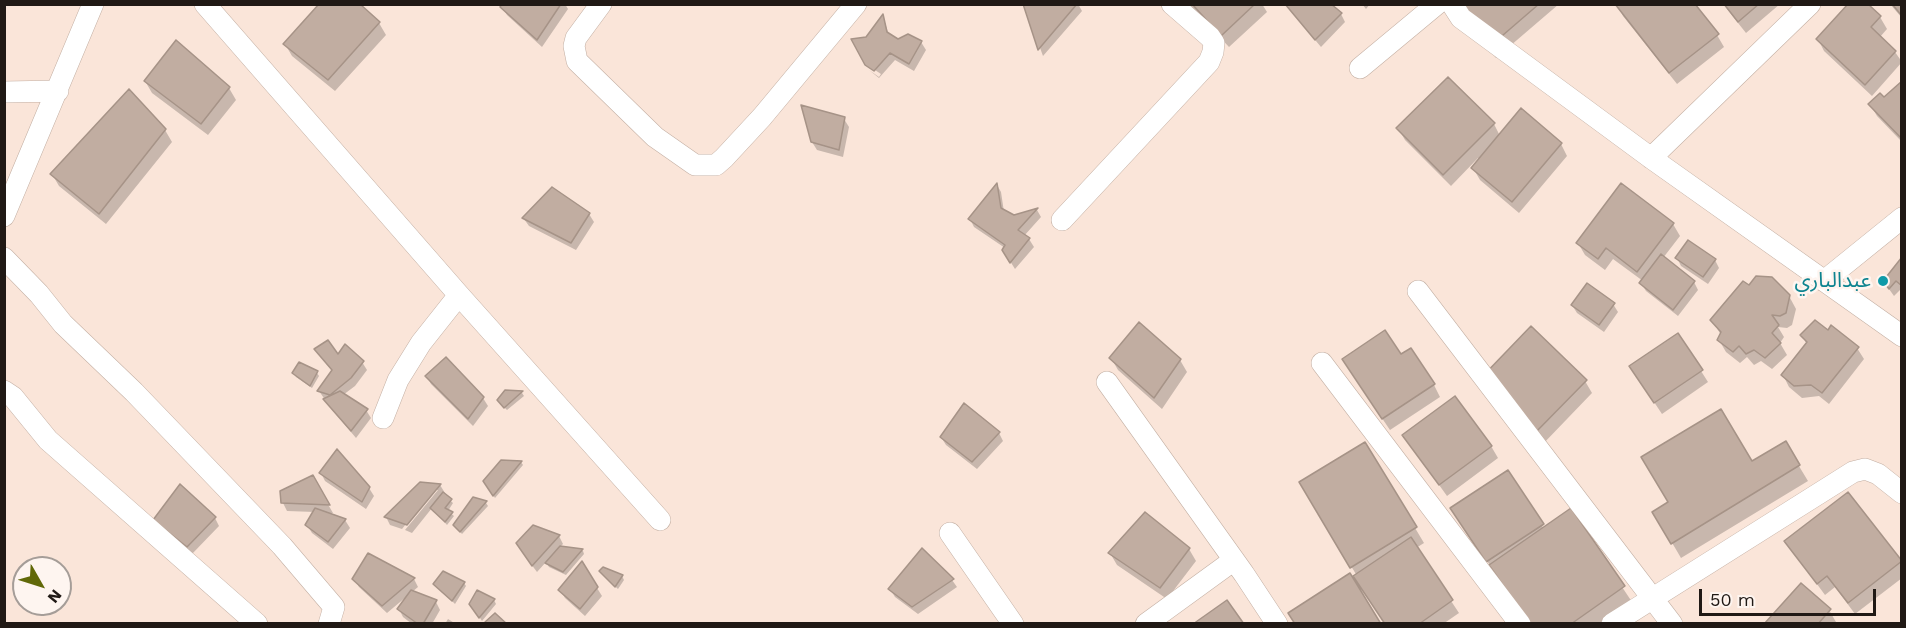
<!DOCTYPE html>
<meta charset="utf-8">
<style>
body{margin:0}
#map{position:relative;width:1906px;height:628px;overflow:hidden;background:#fae5d9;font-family:"Work Sans",sans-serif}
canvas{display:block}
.frame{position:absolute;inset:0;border:6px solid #201915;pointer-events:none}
.north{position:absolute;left:12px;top:556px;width:60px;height:60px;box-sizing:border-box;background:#fef5f0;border:2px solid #a59d98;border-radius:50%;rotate:129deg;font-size:16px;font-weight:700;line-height:24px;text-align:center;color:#201915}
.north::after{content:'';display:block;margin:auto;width:21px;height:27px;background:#616808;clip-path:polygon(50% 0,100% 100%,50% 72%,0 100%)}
.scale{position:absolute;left:1699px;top:589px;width:177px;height:27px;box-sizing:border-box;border:3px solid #201915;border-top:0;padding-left:8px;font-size:18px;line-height:21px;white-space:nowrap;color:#201915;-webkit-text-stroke:4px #fef5f0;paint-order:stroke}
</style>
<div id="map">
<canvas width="1906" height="628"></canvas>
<div class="frame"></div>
<div class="north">N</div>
<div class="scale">50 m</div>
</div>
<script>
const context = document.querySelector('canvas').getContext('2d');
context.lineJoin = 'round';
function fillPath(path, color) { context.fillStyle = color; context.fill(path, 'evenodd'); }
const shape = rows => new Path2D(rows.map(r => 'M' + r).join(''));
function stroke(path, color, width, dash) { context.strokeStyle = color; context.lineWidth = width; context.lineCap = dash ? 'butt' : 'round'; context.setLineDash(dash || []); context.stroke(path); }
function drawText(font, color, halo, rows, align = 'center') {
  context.font = font + ' "Work Sans","Noto Sans Arabic",sans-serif'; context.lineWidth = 5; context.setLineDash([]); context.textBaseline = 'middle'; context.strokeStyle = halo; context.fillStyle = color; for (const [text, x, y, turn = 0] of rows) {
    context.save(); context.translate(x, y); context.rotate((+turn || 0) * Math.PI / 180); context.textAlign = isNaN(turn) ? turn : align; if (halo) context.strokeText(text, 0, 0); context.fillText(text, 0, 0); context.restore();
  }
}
fillPath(shape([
 [504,4,565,4,568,9,542,47,507,15,502,7],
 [1024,4,1078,4,1082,11,1043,56],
 [1189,4,1262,4,1267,12,1229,47],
 [1285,4,1329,4,1341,14,1345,22,1321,47],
 [1362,4,1370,4,1366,9],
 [1461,4,1559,4,1496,58,1463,20],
 [1617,4,1717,35,1724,47,1677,84,1623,16],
 [1723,4,1780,4,1746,33],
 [1866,4,1880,17,1887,29,1880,37,1895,52,1902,62,1872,96,1824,51,1818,39],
 [1890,4,1902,4,1902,18],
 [883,17,889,35,898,41,921,42,926,50,914,71,895,60,879,78,869,70,879,77,881,74,866,64,866,38],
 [379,23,386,35,335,91,292,56,285,44],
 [176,42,229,88,236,100,208,135,152,93,145,81],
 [1902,83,1902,142,1877,116,1870,104,1884,99],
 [844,119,849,127,843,157,817,150,812,142],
 [1494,124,1500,136,1561,144,1567,156,1519,213,1480,180,1473,168,1480,160,1478,158,1451,186,1405,140,1398,128],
 [165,130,172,142,106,224,59,186,52,174],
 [997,185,1001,192,1004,212,1014,217,1037,210,1041,217,1024,236,1029,239,1034,247,1015,269,1003,250,1005,248,974,227,970,219],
 [589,214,594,222,576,250,529,226,524,219],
 [1673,224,1680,236,1663,258,1694,282,1698,290,1678,316,1646,291,1641,283,1643,281,1613,259,1605,270,1585,255,1578,243],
 [1677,258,1715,260,1719,268,1708,284,1681,266],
 [1902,259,1902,288,1894,296,1884,282],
 [1789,296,1796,309,1792,325,1787,328,1778,327,1784,337,1780,343,1787,355,1772,369,1761,361,1754,365,1747,357,1740,363,1726,352,1719,340,1721,335,1712,320],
 [1613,304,1618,312,1604,332,1577,313,1572,305],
 [1828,332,1857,348,1864,359,1829,404,1819,396,1802,398,1789,387,1783,375,1807,345,1802,335],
 [316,350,362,362,367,370,355,386,343,395,366,410,371,418,356,438,330,407,319,391,332,371],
 [1401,356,1434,385,1440,397,1390,430,1350,371],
 [1111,358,1180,360,1187,372,1162,409,1118,370],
 [1701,371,1708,382,1662,414,1638,378],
 [294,373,317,373,319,376,312,388,296,377],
 [427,377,483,398,488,406,473,426,431,384],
 [1585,381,1592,393,1542,445,1488,392],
 [506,391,522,393,524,396,507,410,501,404],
 [999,433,1003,441,977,469,946,445,941,437],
 [1404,436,1491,446,1498,458,1447,496],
 [1785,443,1808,481,1681,558,1654,512,1752,463],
 [1365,444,1424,543,1416,548,1459,613,1443,624,1386,624,1301,483],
 [502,462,521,462,523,465,495,498,485,482],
 [1508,472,1544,529,1571,510,1632,602,1601,624,1530,624,1459,520],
 [321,473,369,488,374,496,366,509,325,481],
 [312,477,333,513,325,513,345,520,350,528,333,549,312,533,307,525,315,512,287,511,283,503],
 [420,483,440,485,445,493,443,494,453,503,448,511,454,516,447,525,432,508,412,533,405,530,438,490,434,490,402,529,390,525,386,517],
 [473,499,486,503,488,506,462,534,457,528],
 [215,518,219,526,192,554,159,528],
 [559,536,563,544,559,548,583,551,584,554,566,575,549,567,546,562,537,572,522,552],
 [1786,542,1900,562,1902,578,1855,614,1835,587,1825,595],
 [1189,549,1196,561,1167,599,1117,565,1110,553],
 [369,555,414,579,418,587,412,592,436,602,440,610,432,624,412,624,403,617,399,609,406,597,387,613,359,587,354,579],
 [603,575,622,576,624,580,618,589],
 [952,580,957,587,918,614,895,597,890,589],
 [464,583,466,586,455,604,435,584],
 [597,588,602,596,585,616,565,598,560,590],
 [494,600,496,604,482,621,471,604],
 [1829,610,1836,622,1835,624,1766,624],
 [448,619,456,624,445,624]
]), '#0003');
const building = shape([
 [319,4,360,4,380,22,328,80,283,44,319,4],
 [502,4,561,4,537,40,500,7,502,4],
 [1023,4,1077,4,1038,50,1023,4],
 [1192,4,1255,4,1221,36,1192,4],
 [1285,4,1331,4,1342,13,1315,40,1285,4],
 [1459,4,1539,4,1488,48,1459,4],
 [1615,4,1695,4,1719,34,1669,73,1615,4],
 [1724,4,1759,4,1738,22,1724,4],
 [1848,4,1868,4,1881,16,1871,27,1896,51,1865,85,1816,39,1848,4],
 [1892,4,1902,4,1902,16,1892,4],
 [883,14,887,32,898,39,908,34,922,41,909,64,890,53,874,71,865,65,851,39,866,37,883,14],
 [176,40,230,87,201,124,144,81,176,40],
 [1448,77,1495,123,1443,175,1396,128,1448,77],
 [1902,81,1902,139,1868,104,1880,93,1884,97,1902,81],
 [129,89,166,129,99,214,50,174,129,89],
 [801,105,845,117,839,150,811,142,801,105],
 [1521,108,1562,143,1512,202,1471,168,1521,108],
 [997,183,1001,208,1014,215,1038,208,1018,230,1030,238,1010,263,1002,250,1005,245,968,219,997,183],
 [1621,183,1674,223,1637,272,1606,248,1598,259,1576,243,1621,183],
 [552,187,590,213,571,243,522,218,552,187],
 [1688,240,1716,259,1703,277,1675,258,1688,240],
 [1661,254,1695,281,1673,310,1639,283,1661,254],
 [1902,257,1902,286,1896,281,1889,289,1883,281,1902,257],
 [1756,276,1772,277,1790,295,1786,313,1780,316,1772,315,1779,325,1772,333,1781,343,1765,358,1754,350,1746,354,1739,346,1733,352,1717,340,1721,332,1710,320,1743,281,1749,285,1756,276],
 [1587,283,1615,303,1599,325,1571,305,1587,283],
 [1815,320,1828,330,1831,325,1859,347,1822,393,1811,385,1794,386,1781,375,1807,342,1800,335,1815,320],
 [1139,322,1181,359,1154,398,1109,358,1139,322],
 [1531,326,1587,380,1534,434,1479,380,1531,326],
 [1385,330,1401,354,1411,348,1435,384,1382,419,1342,359,1385,330],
 [1678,333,1703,370,1654,403,1629,366,1678,333],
 [328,340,338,354,345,344,364,361,351,378,330,395,317,391,332,370,314,349,328,340],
 [446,357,484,397,468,419,425,376,446,357],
 [299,362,318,371,310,386,292,373,299,362],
 [505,390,523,391,504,408,497,400,505,390],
 [340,391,368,409,351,431,323,399,340,391],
 [1455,396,1492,446,1439,485,1402,435,1455,396],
 [964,403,1000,432,972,462,940,437,964,403],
 [1721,409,1752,461,1786,441,1800,465,1671,544,1652,512,1668,502,1641,457,1721,409],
 [1365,442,1417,527,1350,568,1299,482,1365,442],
 [337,449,370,487,362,502,319,473,337,449],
 [501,460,522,461,493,496,483,481,501,460],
 [1508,470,1544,524,1486,562,1450,508,1508,470],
 [313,475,330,505,281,503,280,491,313,475],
 [420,482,441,484,407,525,384,517,420,482],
 [180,484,216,517,187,547,153,520,180,484],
 [443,492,452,499,445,508,453,512,445,522,430,508,443,492],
 [1848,492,1902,561,1848,603,1827,576,1817,584,1784,541,1848,492],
 [473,497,487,501,460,532,453,525,473,497],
 [315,508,346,519,328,542,305,525,315,508],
 [1571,508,1625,586,1571,624,1530,624,1489,565,1571,508],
 [1145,512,1190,548,1160,588,1108,553,1145,512],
 [533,525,560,535,532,566,516,543,533,525],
 [1411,537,1453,600,1419,624,1385,624,1353,576,1411,537],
 [560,546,583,549,563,572,545,563,560,546],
 [922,548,954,579,912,607,888,589,922,548],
 [368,553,415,578,382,606,352,579,368,553],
 [582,561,598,587,580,609,558,590,582,561],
 [603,567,623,575,615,587,599,571,603,567],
 [443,571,465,582,452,601,433,584,443,571],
 [1350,573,1381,624,1295,624,1288,613,1350,573],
 [1801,583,1831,609,1818,624,1764,624,1801,583],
 [411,590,437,600,423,624,418,624,397,609,411,590],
 [477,590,495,599,479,618,469,604,477,590],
 [1227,600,1244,624,1193,624,1227,600],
 [495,613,507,624,486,624,485,622,495,613]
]);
fillPath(building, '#c1ada1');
stroke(building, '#a69387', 1.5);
const street = shape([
 [205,4,459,295,660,520],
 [601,4,576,38,574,46,577,61,655,137,695,165,716,165,724,158,762,117,856,4],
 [1452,4,1461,18,1651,158,1902,336],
 [1360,68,1437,4],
 [4,92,58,91],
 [1651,158,1810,4],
 [4,216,93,4],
 [1062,220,1209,62,1213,52,1214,43,1210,37,1172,4],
 [4,258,39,294,63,324,134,392,282,546,334,607,329,624],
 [1824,281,1902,218],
 [1418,291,1672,624],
 [1322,363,1520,624],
 [1107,382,1244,574,1277,624],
 [4,391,13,397,48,440,257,624],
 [383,418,398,380,421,343,459,295],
 [950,533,1013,624],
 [1146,624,1234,560],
 [1612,624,1853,472,1865,469,1878,474,1902,493]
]);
stroke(street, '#c3afa3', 22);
stroke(street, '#fff', 21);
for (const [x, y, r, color] of [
 [1883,281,6,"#0f9aa8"]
]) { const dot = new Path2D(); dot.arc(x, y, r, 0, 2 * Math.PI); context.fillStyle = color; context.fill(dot); stroke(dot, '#fef5f0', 2); }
drawText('21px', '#0d838f', '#fef5f0', [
 ["عبدالباري",1871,281]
], 'right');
</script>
